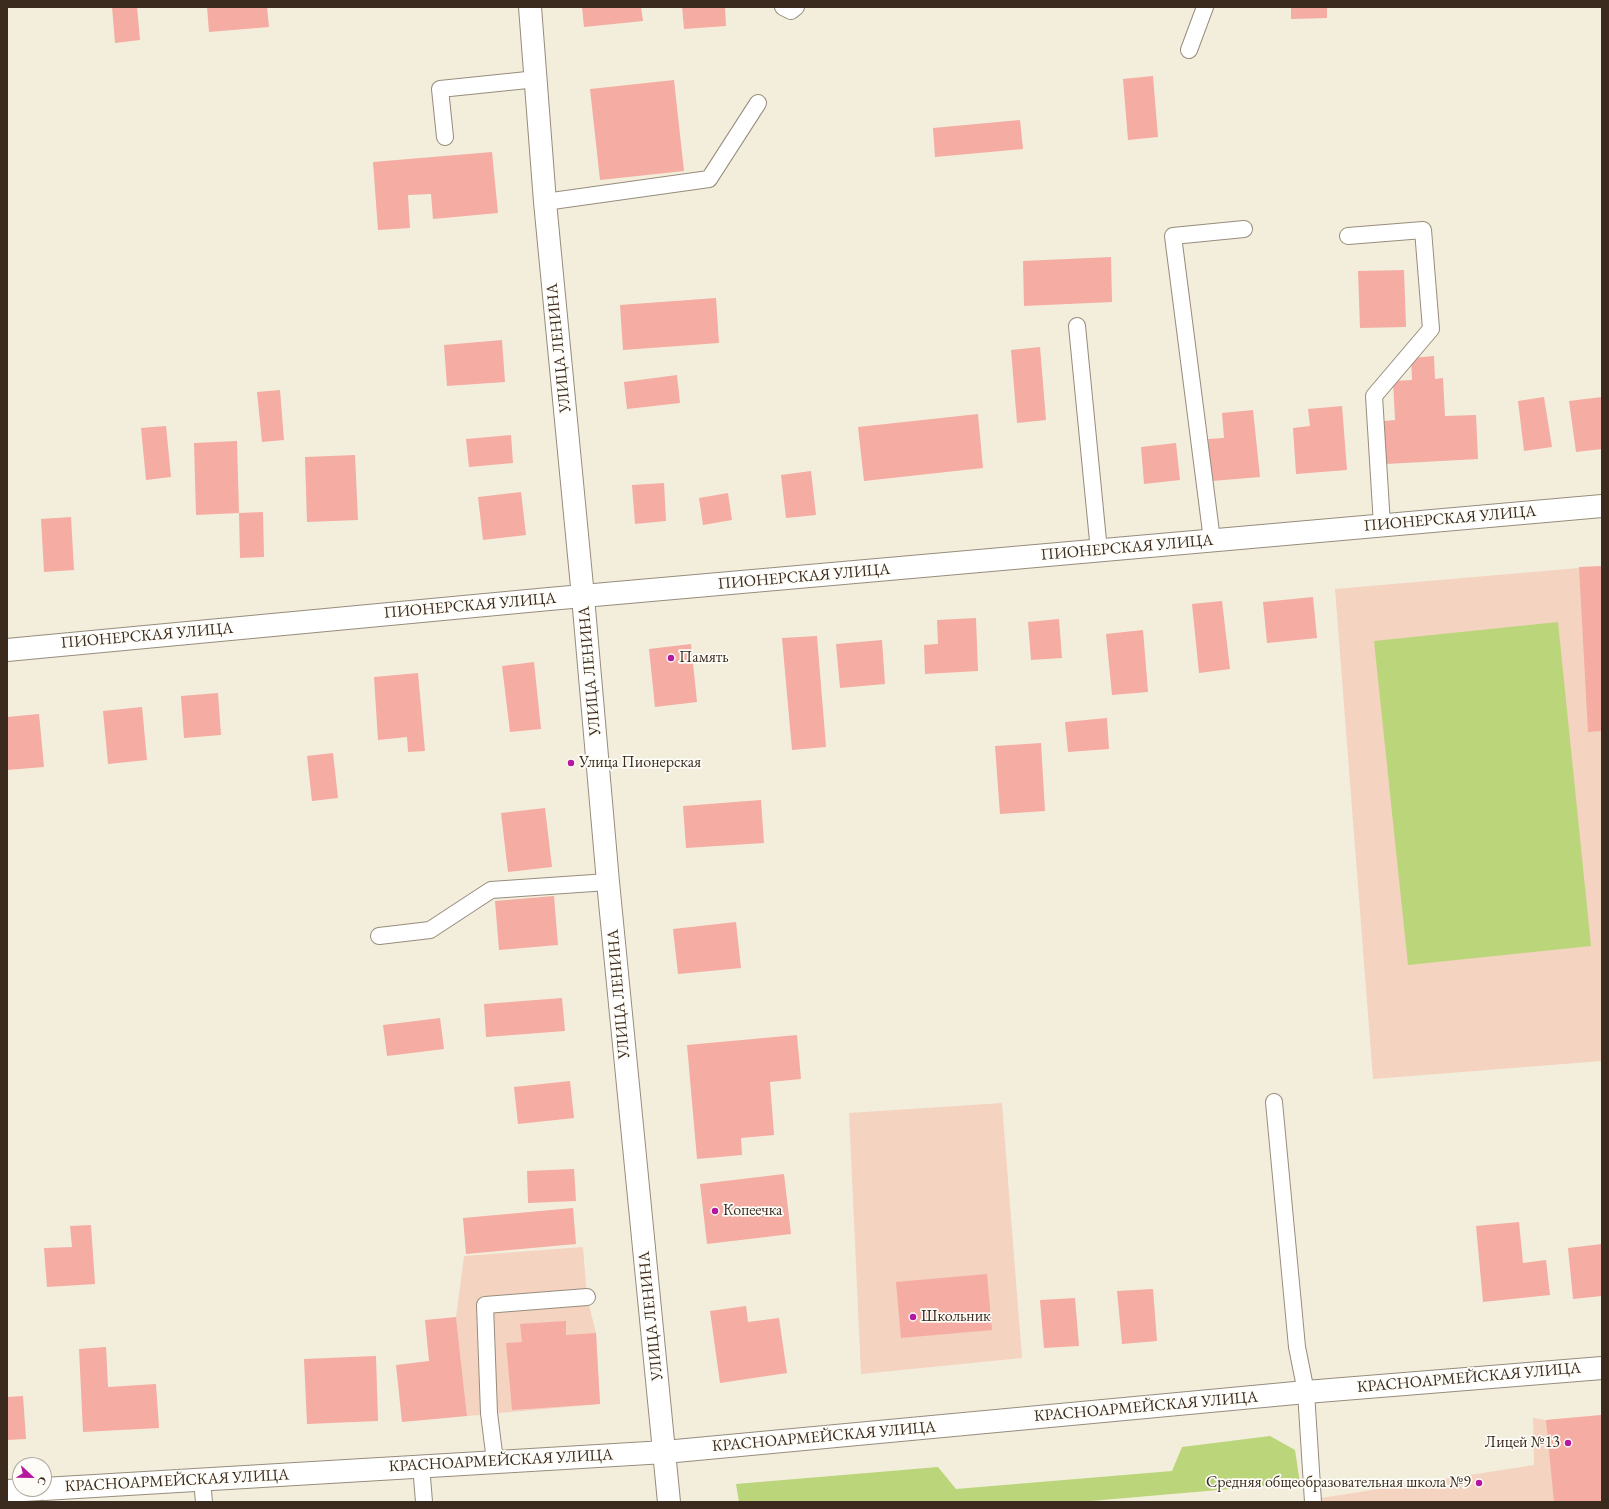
<!DOCTYPE html>
<meta charset="utf-8">
<style>
body{margin:0}
#map{position:relative;width:1609px;height:1509px;overflow:hidden;background:#f3eedb;font-family:"EB Garamond",serif}
canvas{display:block}
.frame{position:absolute;inset:0;border:8px solid #3b2a1e;pointer-events:none}
.north{position:absolute;left:12px;top:1457px;width:40px;height:40px;box-sizing:border-box;background:#fdfcf7;border:1px solid #afa8a0;border-radius:50%;rotate:112deg;font-size:11px;font-weight:700;line-height:16px;text-align:center;color:#3b2a1e}
.north::after{content:'';display:block;margin:auto;width:14px;height:18px;background:#b5179e;clip-path:polygon(50% 0,100% 100%,50% 72%,0 100%)}
</style>
<div id="map">
<canvas width="1609" height="1509"></canvas>
<div class="frame"></div>
<div class="north">С</div>
</div>
<script>
const context = document.querySelector('canvas').getContext('2d');
context.lineJoin = 'round';
function fillPath(path, color) { context.fillStyle = color; context.fill(path, 'evenodd'); }
const shape = rows => new Path2D(rows.map(r => 'M' + r).join(''));
function stroke(path, color, width, dash) { context.strokeStyle = color; context.lineWidth = width; context.lineCap = dash ? 'butt' : 'round'; context.setLineDash(dash || []); context.stroke(path); }
function drawText(font, color, halo, rows, align = 'center') {
  context.font = font + ' "EB Garamond",serif'; context.lineWidth = 3.5; context.setLineDash([]); context.textBaseline = 'middle'; context.strokeStyle = halo; context.fillStyle = color; for (const [text, x, y, turn = 0] of rows) {
    context.save(); context.translate(x, y); context.rotate((+turn || 0) * Math.PI / 180); context.textAlign = isNaN(turn) ? turn : align; if (halo) context.strokeText(text, 0, 0); context.fillText(text, 0, 0); context.restore();
  }
}
fillPath(shape([
 [1602,566,1602,1061,1373,1079,1335,589],
 [1002,1103,1022,1358,861,1374,849,1113],
 [583,1247,587,1297,596,1333,600,1404,467,1416,456,1317,464,1256],
 [1602,1415,1602,1502,1295,1502,1534,1465,1533,1418,1546,1420]
]), '#f4d3c1');
fillPath(shape([
 [1558,622,1591,946,1408,965,1374,641],
 [1270,1436,1295,1450,1300,1483,1079,1502,739,1502,736,1484,938,1467,956,1489,1172,1471,1182,1447]
]), '#bbd57a');
fillPath(shape([
 [112,7,137,7,140,40,115,43],
 [207,7,267,7,269,27,209,32],
 [582,7,641,7,643,21,584,27],
 [682,7,725,7,726,26,684,29],
 [1291,7,1327,7,1327,18,1291,19],
 [1153,76,1158,137,1128,140,1123,79],
 [674,80,684,171,600,180,590,89],
 [1020,120,1023,149,935,157,933,128],
 [492,152,498,213,433,219,431,194,408,195,410,228,378,230,373,162],
 [1111,257,1112,302,1024,306,1023,261],
 [1404,270,1406,327,1360,328,1358,271],
 [716,298,719,343,623,350,620,305],
 [502,340,505,382,447,386,444,345],
 [1040,347,1046,420,1017,423,1011,350],
 [1434,356,1435,379,1443,378,1445,416,1476,415,1478,459,1386,464,1384,421,1395,420,1393,381,1412,380,1411,358],
 [677,375,680,403,627,409,624,382],
 [280,390,284,440,262,442,257,392],
 [1544,397,1552,447,1524,451,1518,401],
 [1602,397,1602,449,1576,452,1569,401],
 [1342,406,1347,470,1296,474,1293,428,1310,426,1308,409],
 [1253,410,1260,477,1212,481,1208,439,1224,438,1222,413],
 [978,414,983,468,864,481,858,427],
 [166,426,171,477,146,480,141,428],
 [511,435,513,463,469,467,466,439],
 [237,441,239,513,196,515,194,443],
 [1176,443,1180,480,1144,484,1141,447],
 [355,455,358,520,307,522,305,457],
 [811,471,816,515,786,518,781,475],
 [664,483,666,521,635,524,632,485],
 [521,492,526,535,483,540,478,497],
 [728,493,732,520,703,525,699,498],
 [263,512,264,557,240,558,239,513],
 [71,517,74,570,44,572,41,519],
 [1602,566,1602,731,1588,732,1579,567],
 [1313,597,1317,638,1267,643,1263,602],
 [1222,601,1230,669,1199,673,1192,604],
 [976,618,978,671,925,674,924,645,938,644,937,620],
 [1059,619,1062,658,1031,660,1028,622],
 [1143,630,1148,692,1112,695,1106,634],
 [817,636,826,747,792,750,782,638],
 [882,640,885,684,840,688,836,644],
 [691,644,697,702,655,707,649,649],
 [534,662,541,729,510,732,502,666],
 [418,673,425,751,408,752,407,737,378,740,374,677],
 [218,693,221,735,184,738,181,696],
 [142,707,147,760,108,764,103,711],
 [39,714,44,767,7,770,7,717],
 [1107,718,1109,749,1068,752,1065,722],
 [1041,743,1045,811,1000,814,995,746],
 [333,753,338,798,312,801,307,756],
 [761,800,764,843,686,848,683,806],
 [545,808,552,867,508,872,501,813],
 [554,896,558,945,499,950,495,901],
 [736,922,741,968,678,974,673,929],
 [562,998,565,1031,486,1037,484,1004],
 [440,1018,444,1049,387,1056,383,1025],
 [797,1035,801,1079,770,1082,774,1135,741,1138,742,1155,697,1159,687,1045],
 [570,1081,574,1118,518,1124,514,1087],
 [574,1169,576,1201,528,1203,527,1171],
 [784,1174,791,1234,707,1244,700,1184],
 [573,1208,576,1244,466,1254,463,1218],
 [1519,1222,1523,1263,1546,1260,1550,1295,1483,1302,1476,1226],
 [91,1225,95,1284,47,1287,44,1248,72,1247,70,1226],
 [1602,1244,1602,1296,1573,1299,1568,1248],
 [987,1274,992,1330,901,1338,896,1282],
 [1153,1289,1157,1341,1122,1344,1117,1291],
 [1075,1298,1079,1346,1044,1348,1040,1300],
 [746,1306,748,1322,779,1318,787,1373,720,1383,710,1311],
 [456,1317,467,1416,402,1422,396,1365,429,1361,425,1320],
 [566,1321,566,1335,596,1333,600,1404,512,1410,506,1343,522,1342,520,1324],
 [106,1347,108,1387,156,1384,159,1428,83,1432,79,1349],
 [376,1356,378,1421,307,1424,304,1359],
 [23,1396,26,1439,7,1440,7,1397],
 [1602,1415,1602,1502,1554,1502,1546,1420]
]), '#f4aca3');
const service = shape([
 [783,7,791,11,796,7],
 [1189,50,1205,7],
 [445,137,440,89,537,79],
 [545,202,709,179,758,103],
 [1348,236,1423,230,1431,329,1374,396,1382,525],
 [1077,326,1099,551],
 [1212,540,1173,236,1244,229],
 [379,936,430,930,491,890,608,882],
 [1274,1102,1297,1347,1306,1392,1313,1502],
 [495,1461,489,1413,485,1305,587,1297],
 [421,1465,424,1502],
 [202,1480,204,1502]
]);
const minor = shape([
 [7,650,549,599,1602,506]
]);
const tertiary = shape([
 [530,7,545,202,583,597,608,882,669,1502],
 [44,1489,665,1452,1306,1392,1602,1368],
 [7,1491,40,1489]
]);
stroke(service, '#978c7c', 18);
stroke(minor, '#978c7c', 24);
stroke(tertiary, '#978c7c', 24);
stroke(service, '#fff', 16);
stroke(minor, '#fff', 22);
stroke(tertiary, '#fff', 22);
for (const [x, y, r, color] of [
 [671,658,4,"#b5179e"],
 [571,763,4,"#b5179e"],
 [715,1211,4,"#b5179e"],
 [913,1317,4,"#b5179e"],
 [1568,1443,4,"#b5179e"],
 [1479,1483,4,"#b5179e"]
]) { const dot = new Path2D(); dot.arc(x, y, r, 0, 2 * Math.PI); context.fillStyle = color; context.fill(dot); stroke(dot, '#fdfcf7', 1.5); }
drawText('16px', '#3b2a1e', '#fdfcf7', [
 ["УЛИЦА ЛЕНИНА",559,348,-96],
 ["ПИОНЕРСКАЯ УЛИЦА",1450,519,-5],
 ["ПИОНЕРСКАЯ УЛИЦА",1127,548,-5],
 ["ПИОНЕРСКАЯ УЛИЦА",804,577,-5],
 ["ПИОНЕРСКАЯ УЛИЦА",470,606,-5],
 ["ПИОНЕРСКАЯ УЛИЦА",147,636,-5],
 ["УЛИЦА ЛЕНИНА",590,671,-95],
 ["УЛИЦА ЛЕНИНА",619,994,-95],
 ["УЛИЦА ЛЕНИНА",651,1316,-96],
 ["КРАСНОАРМЕЙСКАЯ УЛИЦА",1469,1378,-5],
 ["КРАСНОАРМЕЙСКАЯ УЛИЦА",1146,1407,-5],
 ["КРАСНОАРМЕЙСКАЯ УЛИЦА",824,1437,-5],
 ["КРАСНОАРМЕЙСКАЯ УЛИЦА",501,1461,-3],
 ["КРАСНОАРМЕЙСКАЯ УЛИЦА",177,1481,-3]
]);
drawText('16px', '#3b2a1e', '#fdfcf7', [
 ["Память",679,658],
 ["Улица Пионерская",579,763],
 ["Копеечка",723,1211],
 ["Школьник",921,1317],
 ["Лицей №13",1560,1443,"right"],
 ["Средняя общеобразовательная школа №9",1471,1483,"right"]
], 'left');
</script>
